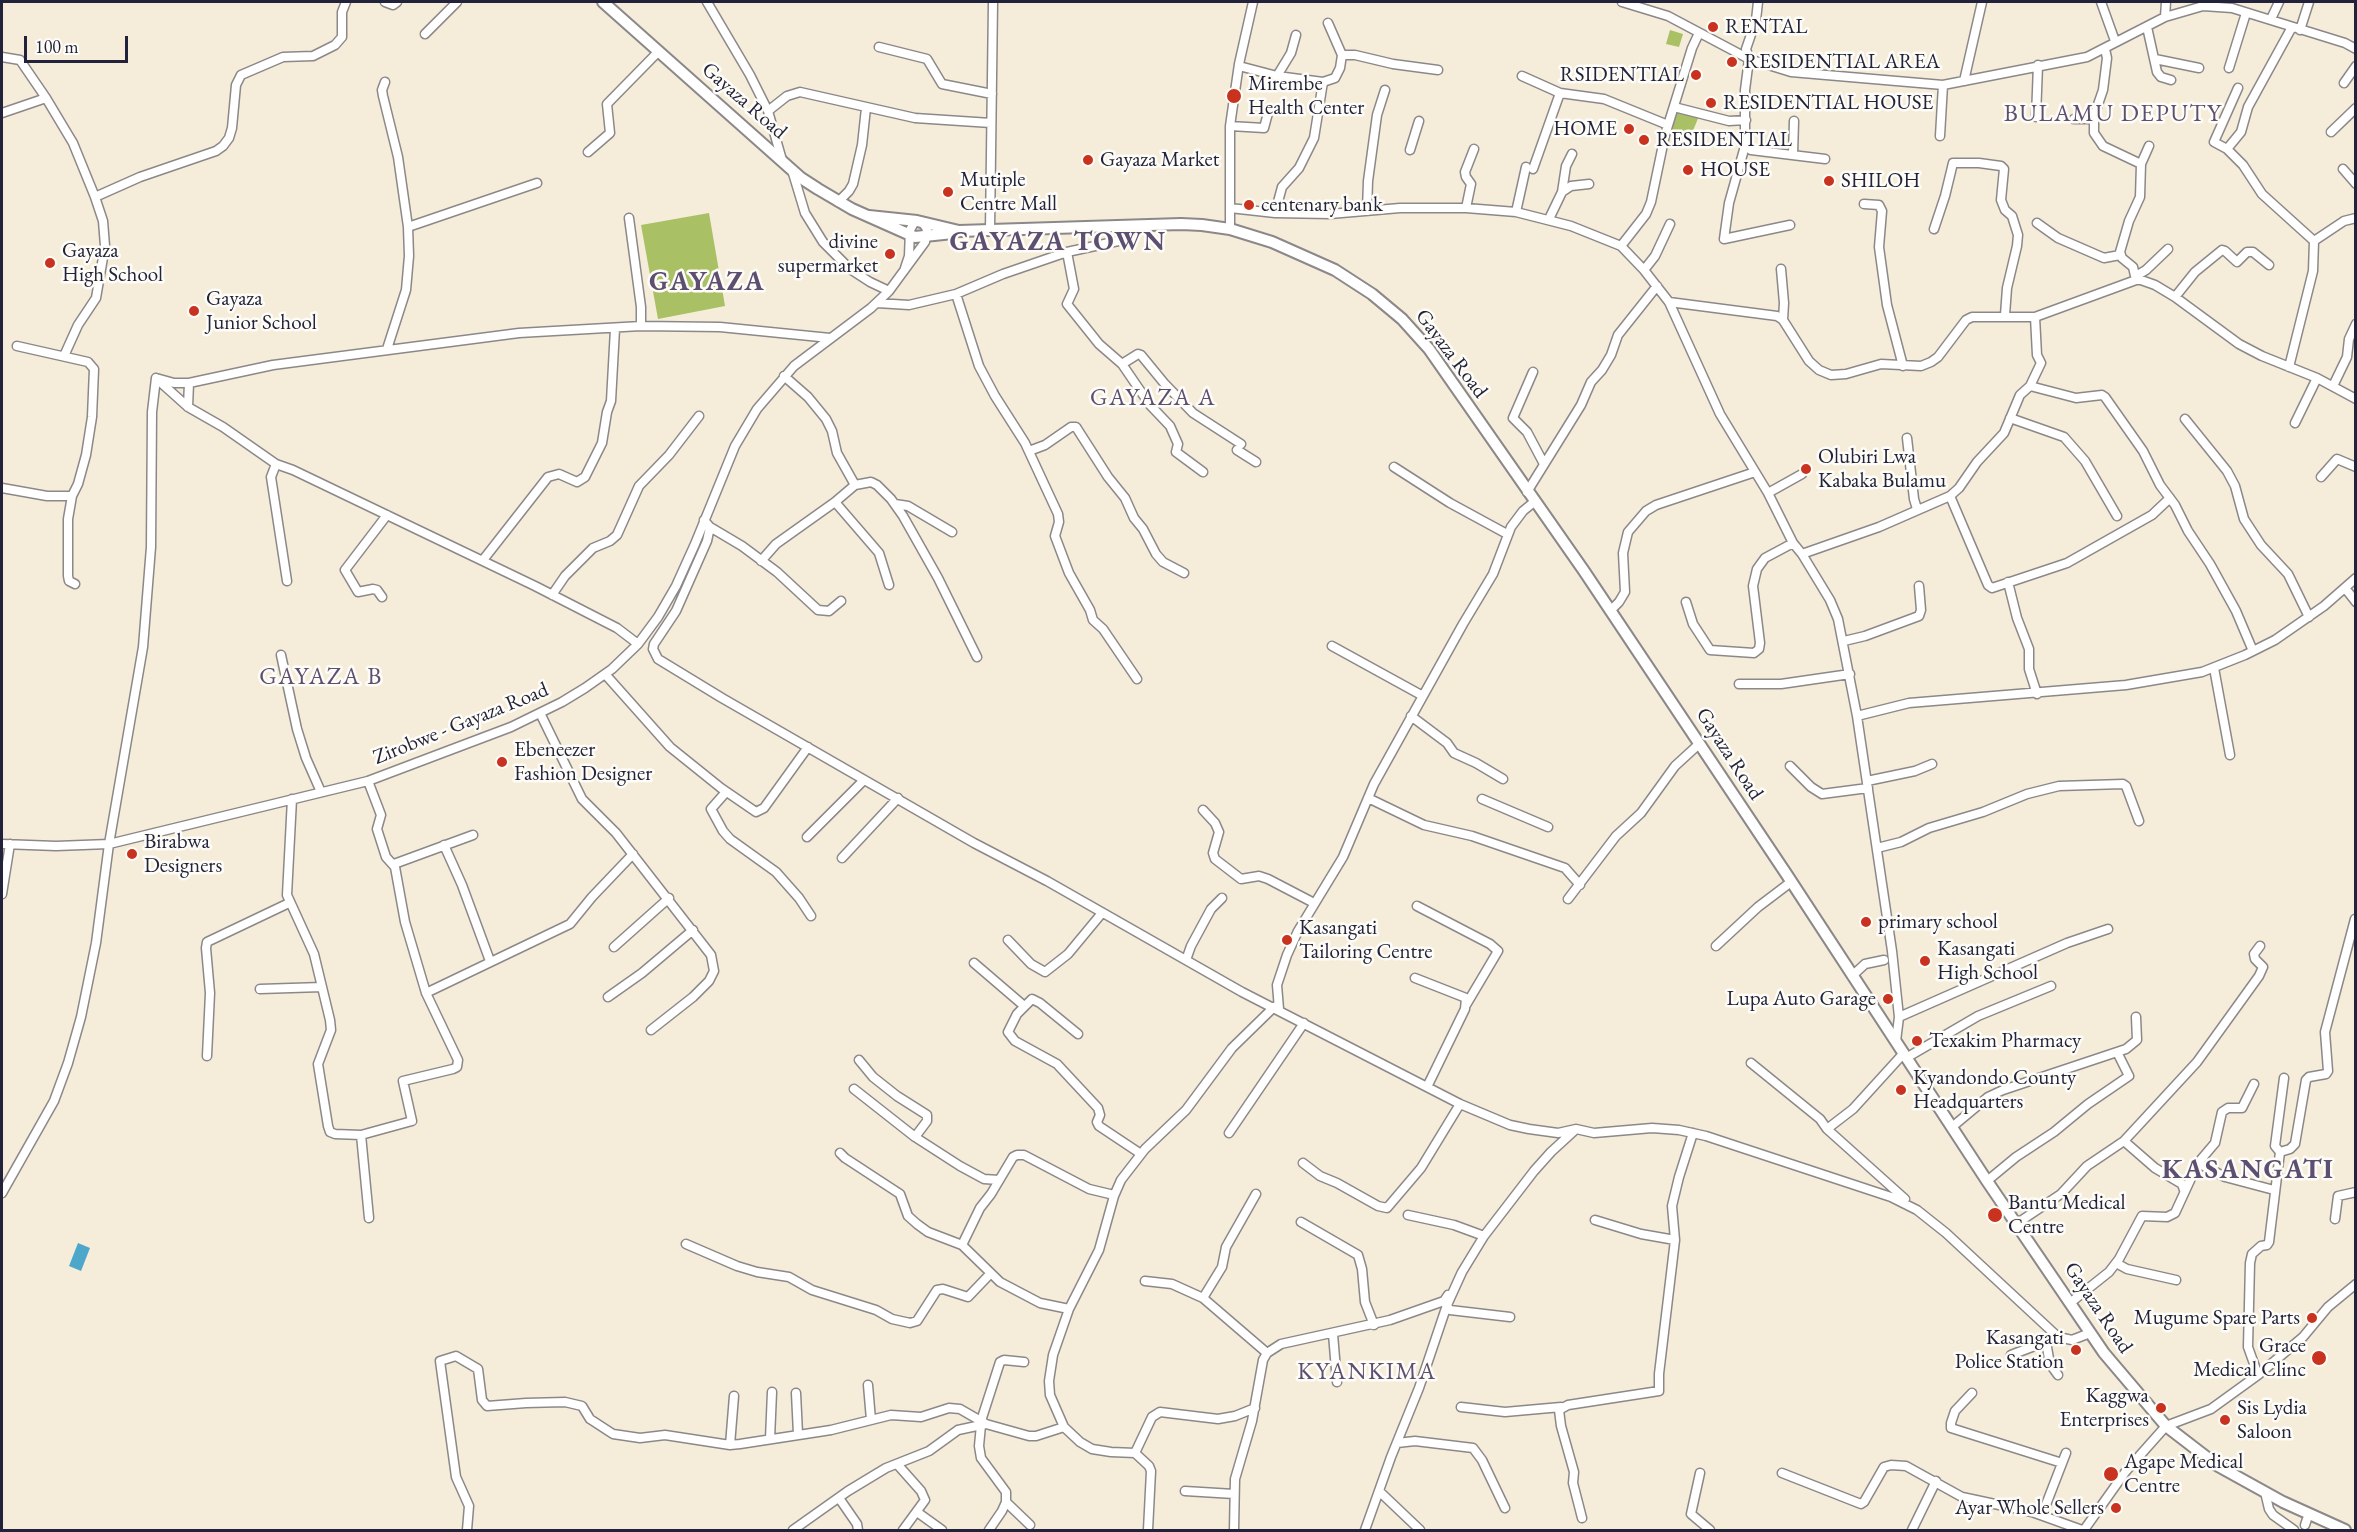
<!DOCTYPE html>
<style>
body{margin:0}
#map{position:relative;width:2357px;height:1532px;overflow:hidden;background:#f5edd9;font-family:"EB Garamond",serif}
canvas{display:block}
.frame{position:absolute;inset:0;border:3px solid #22223b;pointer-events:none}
.scale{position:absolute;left:24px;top:36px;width:104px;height:27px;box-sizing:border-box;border:3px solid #22223b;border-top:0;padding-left:8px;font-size:18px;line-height:21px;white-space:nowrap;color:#22223b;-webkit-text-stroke:4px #fdfcf7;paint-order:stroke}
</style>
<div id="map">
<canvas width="2357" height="1532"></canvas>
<div class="frame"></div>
<div class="scale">100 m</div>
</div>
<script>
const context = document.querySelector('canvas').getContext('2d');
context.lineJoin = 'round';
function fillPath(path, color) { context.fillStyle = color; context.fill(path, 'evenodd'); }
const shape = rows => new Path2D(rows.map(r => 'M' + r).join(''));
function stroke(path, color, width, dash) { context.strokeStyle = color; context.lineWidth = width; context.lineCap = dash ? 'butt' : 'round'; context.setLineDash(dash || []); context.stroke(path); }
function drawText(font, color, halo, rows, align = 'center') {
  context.font = font + ' "EB Garamond",serif'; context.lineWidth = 5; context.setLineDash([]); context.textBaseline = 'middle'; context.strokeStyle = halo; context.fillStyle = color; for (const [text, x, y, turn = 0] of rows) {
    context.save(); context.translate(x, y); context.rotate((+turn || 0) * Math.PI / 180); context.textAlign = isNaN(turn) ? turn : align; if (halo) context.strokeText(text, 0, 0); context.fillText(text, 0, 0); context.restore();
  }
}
fillPath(shape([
 [1670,30,1683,34,1679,47,1666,44],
 [1676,109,1699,116,1690,138,1669,130],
 [709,213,725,306,658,319,641,225]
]), '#a9c065');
fillPath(shape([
 [78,1243,90,1248,81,1271,69,1266]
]), '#4da7ca');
const minor = shape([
 [385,2,393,5,397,2],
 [707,2,750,75,768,111,782,160],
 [1622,2,1668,16,1749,59,1791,72,1943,85,2087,57,2165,17,2203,6,2232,8,2345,43,2356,49],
 [1758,2,1756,20,1746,49,1749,59,1745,90,1745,146,1729,203,1724,239,1790,225],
 [2101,2,2115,41],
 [2165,17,2166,2],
 [2271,19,2279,2],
 [2147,27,2157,72,2161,77,2171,80],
 [2300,30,2309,2],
 [425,34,457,2],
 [879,47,927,59,942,84,992,94],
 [1342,55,1355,55,1393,64,1438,70],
 [2,57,20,60,46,98,73,143,95,197,103,221,105,246,96,298,78,325,64,356],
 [2155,59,2199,68],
 [1239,66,1277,76,1323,82],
 [2229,68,2246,13],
 [1277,76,1291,53,1296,35],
 [1522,76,1560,93,1533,169],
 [1964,81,1982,2],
 [385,82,382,90,383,96,398,157,408,227,409,256,406,290,387,349],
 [2344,83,2356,66],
 [2238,88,2214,142,2227,149,2243,165,2262,194,2314,241],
 [1560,93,1604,99,1668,125],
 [1674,107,1729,121,1746,120],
 [768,111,787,96,800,92,915,118,991,123],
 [2,113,46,98],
 [2094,116,2094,133,2103,146,2141,164],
 [2036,117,2038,65],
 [2074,119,2091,119,2094,116,2103,90,2107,58,2105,49],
 [1230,126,1264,128,1268,113],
 [2331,132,2356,108],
 [1940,136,1943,85],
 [2227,149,2241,132,2248,107,2292,27],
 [1410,150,1419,121],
 [1751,150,1825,159],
 [588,152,610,133,607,104,658,52],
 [1793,155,1794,121],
 [2343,169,2356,184],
 [792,170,805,213,823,242,850,269,870,282,889,291],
 [1562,192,1566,166,1572,154],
 [95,197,140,177,216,151,223,146,229,138,232,128,236,85,241,75,283,57,313,56,335,45,342,37,342,12,346,2],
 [838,202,849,191,853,184,862,145,866,108],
 [1864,204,1879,205,1882,211,1879,247,1887,305,1903,366],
 [1230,208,1275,213,1330,214,1400,208,1466,208,1516,212,1571,226,1621,246,1644,270,1669,302,1720,414,1768,493,1793,543,1802,554,1830,600,1838,619,1857,716,1892,951,1899,1017,1896,1041],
 [1466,208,1471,184,1466,177,1465,172,1474,149],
 [1367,211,1368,181,1377,115,1385,90],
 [1516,212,1526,167],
 [1275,213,1282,187,1299,168,1314,138,1323,82,1335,78,1340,68,1342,55,1328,23],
 [629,218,641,307,641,326],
 [1549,219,1562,192,1571,186,1589,184],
 [2037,223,2058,238,2104,258,2120,255],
 [408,227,537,183],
 [1230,229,1230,126,1239,64,1253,2],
 [1934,229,1945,196,1953,163,1979,163,2001,166,2004,169,2001,200,2005,210,2012,216,2018,235,2017,246,2007,288,2005,315],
 [990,230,993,2],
 [1621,246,1646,214,1651,202,1665,135,1692,48,1699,33],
 [1067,252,1074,289,1067,304,1099,344,1122,364,1150,405,1170,426,1178,444,1176,452,1203,472],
 [905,268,909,256,910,230,915,221],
 [1781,269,1784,303,1783,320],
 [1644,270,1655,256,1670,224],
 [2136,276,2146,270,2168,249],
 [2136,280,2133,267,2122,258,2120,252,2129,221,2140,197,2141,164,2149,146],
 [956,294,979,366,995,396,1025,443,1058,514,1059,522,1055,536,1069,573,1090,610,1093,620,1103,629,1137,679],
 [2175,297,2195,272,2222,250,2225,251,2237,262,2247,252,2253,252,2269,265],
 [1669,302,1777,316,1783,320,1809,361,1819,370,1831,375,1846,374,1881,364,1921,366,1931,362,1938,357,1966,320,1972,317,2035,317,2136,280,2141,280,2155,285,2175,297,2239,344,2262,356,2317,378,2356,399],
 [877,303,909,305,956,294,1003,274,1067,252,1123,240,1126,225],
 [17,346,88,362,94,369,92,417,86,455,78,484,72,496,68,519,68,576,69,581,75,584],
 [1122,364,1138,354,1141,355,1164,383,1193,413,1241,444],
 [2289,367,2313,271,2314,241,2344,221,2356,218],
 [1533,372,1513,418,1527,432,1544,464],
 [784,376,808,397,826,419,832,431,837,453,855,485],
 [156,378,174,383,189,383,273,365,519,333,641,326,720,327,830,338],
 [159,381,188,407,223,427,276,464,293,470,535,586,617,628,638,644],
 [2030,386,2076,398,2102,395,2105,397,2143,451,2160,485,2175,505,2188,531,2210,564,2236,611,2253,651],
 [2333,386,2347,357,2349,339,2356,324],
 [188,407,189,383],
 [2010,418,2064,437,2085,461,2117,516],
 [2185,419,2227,471,2235,486,2244,519,2261,545,2288,574,2309,617],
 [2295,423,2317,378],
 [1907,438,1914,499,1917,509],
 [1237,450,1256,462],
 [1029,451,1045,445,1071,427,1076,427,1108,477,1125,498,1134,518,1143,529,1156,554,1163,562,1184,573],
 [276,464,271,477,287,581],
 [1394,467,1450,503,1507,534],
 [2321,477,2337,459,2356,467],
 [2,488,47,496,72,496],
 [1527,492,1581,405,1591,382,1602,370,1611,355,1618,335,1657,286],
 [1768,493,1802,474],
 [1950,496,1988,585,1992,588,2067,563,2152,515,2170,498],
 [835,502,879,553,889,585],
 [895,504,908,506,952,532],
 [704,520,710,527,707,541,676,611,654,644,653,649,658,659,722,698,974,843,1047,881,1242,992,1460,1104,1510,1125,1529,1129,1558,1133,1576,1129,1594,1133,1652,1128,1679,1130,1706,1136,1891,1197,1917,1210,1946,1233,2058,1337,2072,1340,2090,1333],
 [710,527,742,546,777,572,818,610,829,611,841,601],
 [1802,554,1879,527,1950,496,1959,488,1977,462,2004,433,2020,395,2030,386,2041,363,2037,355,2035,317],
 [483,560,548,477,559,474,577,482,585,477,602,443,607,412,611,401,615,329],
 [761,561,776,544,835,502,855,485,871,482,877,485,891,499,903,516,938,578,977,657],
 [2008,582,2017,618,2029,649,2029,669,2037,694],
 [2345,588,2356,602],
 [552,595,565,576,593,548,610,541,617,535,639,486,669,455,699,416],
 [382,597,377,590,373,589,358,592,345,570,387,515],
 [1686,602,1693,624,1710,650,1754,653,1759,649,1760,643,1753,586,1757,569,1765,558,1793,543],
 [1610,611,1619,602,1625,592,1623,553,1628,532,1646,511,1656,505,1755,472],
 [1844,641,1865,636,1919,616,1921,610,1919,586],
 [1332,646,1423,696],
 [281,655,297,729,306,758,321,792],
 [2214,668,2230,755],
 [605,674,670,747,721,788,756,812,764,808,808,747],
 [1739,684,1781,684,1850,674],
 [540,713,582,799,616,833,711,955,714,971,709,981,693,997,651,1030],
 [1411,716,1447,743,1454,753,1476,763,1503,779],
 [1857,716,1909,703,2126,685,2202,672,2245,655,2275,640,2324,606,2356,578],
 [1790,766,1811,787,1822,794,1868,788],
 [1867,781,1915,771,1932,764],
 [726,792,711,809,723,831,730,839,776,872,799,898,811,916],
 [1368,798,1424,825,1472,836,1565,868,1580,885],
 [292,799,287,895,314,954,330,1020,331,1030,318,1064,328,1126,330,1132,335,1134,361,1135,369,1218],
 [1482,799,1548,827],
 [1203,810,1215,823,1219,832,1213,853,1215,859,1241,879,1259,876,1268,879,1314,903],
 [807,837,864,780],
 [2,844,56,846,109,844,368,781,511,727,562,702,585,688,612,669,638,644,658,617,676,586,695,544,735,446,757,409,794,366,871,308,889,291,925,242,927,229,922,222],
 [444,845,462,885,490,961],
 [1877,848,1901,842,1929,828,1983,812,2027,794,2059,786,2123,784,2126,786,2139,821],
 [842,858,898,798],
 [394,864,473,835],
 [2,894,10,844],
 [1568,899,1616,836,1641,813,1675,766,1699,744],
 [1417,906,1490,944,1498,951,1466,1005],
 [1008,940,1031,964,1045,972,1068,954,1102,913],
 [1716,946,1758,907,1791,882],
 [614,947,669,898],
 [1186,960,1191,946,1211,909,1222,898],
 [974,963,1023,1005],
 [1852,976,1865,964,1884,960],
 [1415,978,1466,998,1465,1009,1427,1087],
 [260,989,322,987],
 [426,993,570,924,592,897,633,854],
 [608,997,642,973,693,930],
 [1279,1009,1277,985,1287,955,1298,931,1343,857,1374,784,1463,624,1493,574,1511,527,1523,511,1534,502],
 [1899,1017,2067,943,2108,929],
 [1078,1034,1040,1003,1032,999,1017,1014,1008,1032,1015,1041,1057,1064,1098,1108,1100,1115,1097,1122,1099,1126,1141,1154],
 [207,1056,210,993,206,948,207,942,289,903],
 [1906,1058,1978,1016,2051,986],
 [859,1060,873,1077,897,1096,927,1115,927,1121,915,1137],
 [1751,1063,1820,1119,1827,1129,1905,1199],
 [854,1089,915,1137,960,1166,984,1179,999,1180],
 [1952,1127,1988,1097,2003,1090,2126,1049,2137,1040,2136,1017],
 [1827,1129,1853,1109,1903,1054],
 [1229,1133,1304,1023],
 [361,1135,412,1121,403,1081,453,1069,457,1067,458,1060,426,993,405,922,395,867,386,857,377,829,381,815,368,781],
 [2124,1141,2155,1168,2182,1184,2184,1190],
 [2280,1152,2290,1149,2295,1144,2306,1080,2309,1077,2326,1074,2328,1071,2325,1032,2355,919],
 [840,1153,845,1158,900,1194,908,1216,917,1224,928,1232,962,1245,1000,1282,1040,1303,1069,1309],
 [1303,1163,1320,1176,1337,1183,1378,1206,1387,1208,1421,1168,1460,1104],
 [2198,1163,2225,1177,2274,1190],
 [1987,1181,2016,1157,2054,1132,2088,1104,2129,1076,2117,1052],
 [2,1193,54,1101,68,1063,81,1017,96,943,109,844,143,647,151,547,152,412,156,378],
 [1408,1215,1454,1225,1484,1236],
 [2335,1219,2338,1196,2356,1192],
 [1595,1220,1641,1234,1675,1240],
 [1301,1222,1358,1255,1362,1269,1365,1302,1374,1325],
 [2016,1224,2061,1194,2087,1166,2124,1141,2197,1062,2259,976,2263,967,2255,959,2254,954,2260,946],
 [686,1244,737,1266,757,1272,789,1277,812,1290,876,1310,892,1319,910,1323,917,1321,937,1290,943,1289,968,1297,990,1274],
 [962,1245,980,1208,991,1194,1013,1157,1017,1155,1024,1155,1089,1189,1114,1195],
 [2116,1263,2127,1269,2176,1280],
 [1145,1281,1172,1284,1203,1298,1267,1353],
 [1203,1298,1222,1267,1226,1247,1256,1194],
 [1445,1303,1450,1310,1510,1317],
 [2070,1303,2109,1272,2119,1259,2142,1216,2167,1217,2175,1213,2198,1163,2215,1143,2222,1112,2228,1108,2242,1108,2254,1084],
 [1333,1334,1337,1382],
 [2046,1342,2050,1364,2058,1375],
 [2011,1355,2058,1337],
 [2258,1375,2248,1347,2250,1263,2252,1254,2261,1246,2267,1245,2269,1242,2280,1152,2275,1146,2284,1078],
 [868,1385,871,1420],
 [796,1393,798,1434],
 [1972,1393,1955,1411,1951,1423,1951,1428,2062,1463],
 [1461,1407,1505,1412,1561,1407],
 [981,1421,1000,1362,1004,1360,1024,1362],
 [981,1425,979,1446,981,1458,1006,1492,1006,1502,1002,1511,989,1530],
 [770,1439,772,1392],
 [1397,1443,1415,1441,1473,1448,1482,1460,1505,1508],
 [730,1445,734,1396],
 [1135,1453,1111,1452,1092,1449,1080,1442,1064,1427,1050,1395,1049,1381,1053,1355,1069,1309,1099,1250,1114,1196,1121,1180,1145,1149,1186,1110,1232,1048,1274,1007],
 [1135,1453,1152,1417,1160,1412,1218,1419,1235,1416,1255,1408],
 [1135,1453,1149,1466,1151,1471,1148,1530],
 [897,1464,921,1491,925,1500,903,1530],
 [1700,1473,1691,1514,1710,1530],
 [1782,1473,1861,1504,1864,1502,1884,1467,1891,1465,1906,1466,1962,1497,2032,1512,2082,1530],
 [1185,1491,1234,1494],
 [1379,1491,1420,1530],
 [2265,1492,2269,1509,2273,1515,2294,1530],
 [839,1498,857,1524,858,1530],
 [1006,1502,1030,1525],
 [917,1512,942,1530],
 [2042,1515,2066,1453],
 [1582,1518,1573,1483,1574,1472,1561,1426,1559,1410,1568,1405,1659,1391,1659,1374,1675,1240,1672,1206,1679,1177,1693,1133],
 [2305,1525,2307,1519],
 [467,1530,469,1506,456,1477,440,1361,456,1356,478,1369,482,1400,487,1406,526,1403,565,1402,582,1406,590,1419,613,1434,640,1438,665,1435,730,1445,740,1444,831,1430,891,1415,921,1417,949,1408,960,1409,986,1424,1029,1436,1036,1436,1064,1427],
 [793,1530,848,1491,886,1468,929,1451,958,1430,986,1424],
 [1234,1530,1235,1479,1252,1421,1263,1360,1267,1353,1281,1344,1390,1320,1444,1301,1448,1295],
 [1365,1530,1391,1457,1419,1388,1447,1305,1462,1272,1484,1236,1534,1171,1551,1152,1575,1130],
 [1912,1530,1936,1481],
 [2084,1530,2126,1471,2166,1426,2211,1409,2258,1375,2303,1337,2328,1307,2356,1284]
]);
const major = shape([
 [603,2,801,178,818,189,852,209,915,237,953,233],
 [869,216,917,221,959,231,1181,224,1202,225,1230,229,1272,242,1335,270,1372,294,1402,319,1429,349,1584,571,1787,875,1987,1181,2104,1353,2166,1426,2218,1466,2283,1502,2345,1530]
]);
stroke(minor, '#8c888a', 11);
stroke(major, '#8c888a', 14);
stroke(minor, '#fff', 8);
stroke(major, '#fff', 10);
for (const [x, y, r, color] of [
 [1713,27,6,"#c8321e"],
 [1732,62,6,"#c8321e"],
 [1696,75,6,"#c8321e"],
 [1234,96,8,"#c8321e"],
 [1711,103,6,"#c8321e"],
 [1629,129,6,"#c8321e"],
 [1644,140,6,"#c8321e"],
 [1088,160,6,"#c8321e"],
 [1688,170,6,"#c8321e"],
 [1829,181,6,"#c8321e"],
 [948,192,6,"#c8321e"],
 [1249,205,6,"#c8321e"],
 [890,254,6,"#c8321e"],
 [50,263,6,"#c8321e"],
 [194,311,6,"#c8321e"],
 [1806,469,6,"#c8321e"],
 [502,762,6,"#c8321e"],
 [132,854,6,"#c8321e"],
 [1866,922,6,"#c8321e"],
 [1287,940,6,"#c8321e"],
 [1925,961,6,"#c8321e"],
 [1888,999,6,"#c8321e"],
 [1917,1041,6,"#c8321e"],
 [1901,1090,6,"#c8321e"],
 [1995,1215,8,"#c8321e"],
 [2312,1318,6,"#c8321e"],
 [2076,1350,6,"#c8321e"],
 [2319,1358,8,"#c8321e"],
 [2161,1408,6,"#c8321e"],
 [2225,1420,6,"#c8321e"],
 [2111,1474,8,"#c8321e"],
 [2116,1508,6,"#c8321e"]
]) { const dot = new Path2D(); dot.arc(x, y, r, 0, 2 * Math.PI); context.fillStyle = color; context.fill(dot); stroke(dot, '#fdfcf7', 2); }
drawText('21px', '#22223b', '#fdfcf7', [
 ["RENTAL",1725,27],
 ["RESIDENTIAL AREA",1744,62],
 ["RSIDENTIAL",1684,75,"right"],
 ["Mirembe",1248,84],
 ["Health Center",1248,108],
 ["RESIDENTIAL HOUSE",1723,103],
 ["HOME",1617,129,"right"],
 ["RESIDENTIAL",1656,140],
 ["Gayaza Market",1100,160],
 ["HOUSE",1700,170],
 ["Mutiple",960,180],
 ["Centre Mall",960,204],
 ["SHILOH",1841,181],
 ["centenary bank",1261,205],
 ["divine",878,242,"right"],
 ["supermarket",878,266,"right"],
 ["Gayaza",62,251],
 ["High School",62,275],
 ["Gayaza",206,299],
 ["Junior School",206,323],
 ["Olubiri Lwa",1818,457],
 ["Kabaka Bulamu",1818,481],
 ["Ebeneezer",514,750],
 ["Fashion Designer",514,774],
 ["Birabwa",144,842],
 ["Designers",144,866],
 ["primary school",1878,922],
 ["Kasangati",1299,928],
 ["Tailoring Centre",1299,952],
 ["Kasangati",1937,949],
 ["High School",1937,973],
 ["Lupa Auto Garage",1876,999,"right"],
 ["Texakim Pharmacy",1929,1041],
 ["Kyandondo County",1913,1078],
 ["Headquarters",1913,1102],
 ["Bantu Medical",2008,1203],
 ["Centre",2008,1227],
 ["Mugume Spare Parts",2300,1318,"right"],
 ["Kasangati",2064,1338,"right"],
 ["Police Station",2064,1362,"right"],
 ["Grace",2306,1346,"right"],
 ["Medical Clinc",2306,1370,"right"],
 ["Kaggwa",2149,1396,"right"],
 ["Enterprises",2149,1420,"right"],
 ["Sis Lydia",2237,1408],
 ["Saloon",2237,1432],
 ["Agape Medical",2124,1462],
 ["Centre",2124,1486],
 ["Ayar Whole Sellers",2104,1508,"right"]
], 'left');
drawText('21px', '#22223b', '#fdfcf7', [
 ["Gayaza Road",744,101,41],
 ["Gayaza Road",1451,354,53],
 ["Zirobwe - Gayaza Road",461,724,-22],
 ["Gayaza Road",1729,754,57],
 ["Gayaza Road",2098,1308,56]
]);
context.letterSpacing = '1.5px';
drawText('24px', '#5d4f71', '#fdfcf7', [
 ["BULAMU DEPUTY",2113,114],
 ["GAYAZA A",1153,398],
 ["GAYAZA B",321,677],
 ["KYANKIMA",1367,1372]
]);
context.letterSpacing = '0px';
context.letterSpacing = '1.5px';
drawText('bold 27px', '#5d4f71', '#fdfcf7', [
 ["GAYAZA TOWN",1058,243],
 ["GAYAZA",707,283],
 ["KASANGATI",2248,1171]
]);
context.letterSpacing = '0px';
</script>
